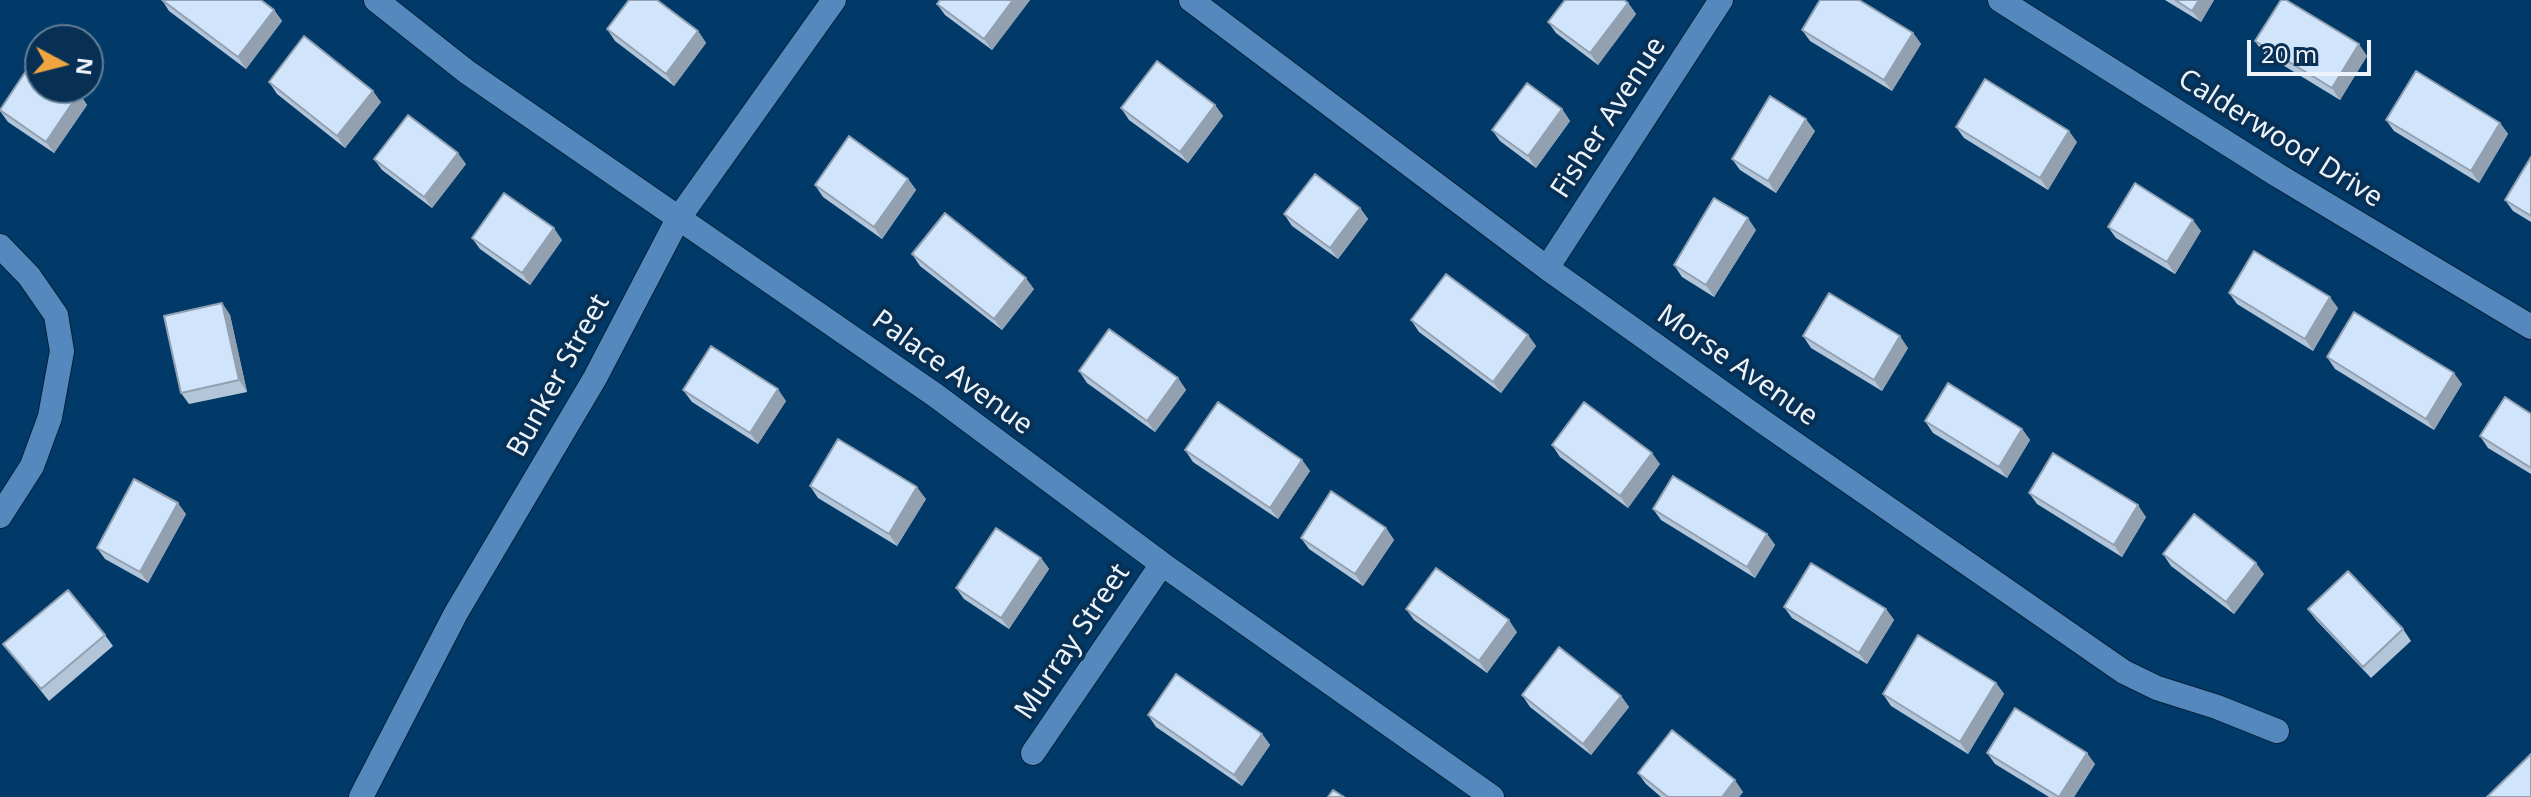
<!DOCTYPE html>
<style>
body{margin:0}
#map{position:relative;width:2531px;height:797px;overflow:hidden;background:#013a69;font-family:"Noto Sans",sans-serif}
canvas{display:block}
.north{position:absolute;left:24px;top:24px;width:80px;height:80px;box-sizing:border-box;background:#073054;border:2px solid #637e96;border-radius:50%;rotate:97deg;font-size:22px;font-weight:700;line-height:32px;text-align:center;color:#eef3f9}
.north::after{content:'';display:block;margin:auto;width:28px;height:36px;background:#f1a540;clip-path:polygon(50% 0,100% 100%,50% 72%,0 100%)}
.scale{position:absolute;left:2247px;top:40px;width:124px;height:36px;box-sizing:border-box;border:4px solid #eef3f9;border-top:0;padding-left:10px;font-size:24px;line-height:28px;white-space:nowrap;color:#eef3f9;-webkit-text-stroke:6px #073054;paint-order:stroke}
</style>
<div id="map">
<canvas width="2531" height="797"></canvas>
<div class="north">N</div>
<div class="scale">20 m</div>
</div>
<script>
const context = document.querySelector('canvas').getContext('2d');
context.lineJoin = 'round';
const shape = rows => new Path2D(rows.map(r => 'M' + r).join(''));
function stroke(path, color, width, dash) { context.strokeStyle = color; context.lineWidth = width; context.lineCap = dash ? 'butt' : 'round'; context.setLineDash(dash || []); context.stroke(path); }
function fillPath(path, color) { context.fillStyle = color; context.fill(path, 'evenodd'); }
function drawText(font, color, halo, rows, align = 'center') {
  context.font = font + ' "Noto Sans",sans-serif'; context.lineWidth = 8; context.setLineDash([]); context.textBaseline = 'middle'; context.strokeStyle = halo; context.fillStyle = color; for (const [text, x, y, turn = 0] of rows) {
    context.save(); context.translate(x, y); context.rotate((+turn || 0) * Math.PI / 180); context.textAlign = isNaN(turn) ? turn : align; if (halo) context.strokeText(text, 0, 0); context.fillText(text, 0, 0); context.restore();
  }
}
const minor = shape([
 [376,0,467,72,935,395,1162,564,1492,797],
 [1191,0,1547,268,1762,421,2124,672,2157,688,2217,707,2277,731],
 [2000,0,2279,176,2531,327],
 [0,246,29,276,56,315,62,351,50,417,32,466,0,516],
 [1547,268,1721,0],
 [1033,753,1162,564],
 [361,797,456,613,595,378,678,219,834,0]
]);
stroke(minor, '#06213a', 26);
stroke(minor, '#5588bc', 24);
fillPath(shape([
 [162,0,274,10,282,21,246,69,169,11],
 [1030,0,992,50,945,15,937,4],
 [2165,0,2214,0,2201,22],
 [1628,3,1636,14,1598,65,1556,33,1548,22],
 [607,29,698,31,706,43,674,86,615,41],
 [1802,30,1913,33,1921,44,1892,91,1810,41],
 [2255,41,2367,56,2340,100,2263,53],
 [269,82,381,102,345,148,277,94],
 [79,93,87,105,54,153,8,122,0,111],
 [1215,105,1223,116,1188,163,1129,120,1121,108],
 [1562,109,1570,121,1536,168,1500,141,1492,130],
 [2386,120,2500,123,2508,134,2479,183,2394,131],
 [1956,127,2077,142,2048,190,1964,138],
 [1815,131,1776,193,1740,170,1732,159],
 [2531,157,2531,222,2513,211,2505,200],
 [374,159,466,164,432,208,382,170],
 [908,179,916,190,882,239,823,197,815,185],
 [1360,208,1368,219,1338,259,1292,226,1284,214],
 [2108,227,2201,231,2175,274,2116,238],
 [1756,230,1714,297,1682,277,1674,265],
 [472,238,562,240,530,285,480,249],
 [912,254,1034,289,1002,330,920,266],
 [2229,293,2338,308,2313,351,2237,304],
 [222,303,230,315,247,392,189,404,181,393],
 [1411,320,1528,335,1536,346,1501,393,1419,332],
 [1803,336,1908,348,1882,391,1811,348],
 [2327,357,2462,384,2434,430,2335,369],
 [1079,371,1178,378,1186,390,1155,432,1087,383],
 [683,390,786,401,758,444,692,402],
 [2531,414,2531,474,2488,448,2480,436],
 [1925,421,2022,429,2030,440,2007,478,1933,433],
 [1552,445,1660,464,1628,508,1560,457],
 [1185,450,1302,460,1310,471,1278,519,1193,462],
 [810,486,926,499,897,546,818,498],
 [2029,493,2146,517,2122,557,2037,504],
 [1653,509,1767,534,1775,545,1755,578,1661,520],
 [186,514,148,583,105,559,97,548],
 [1386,528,1394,540,1363,586,1309,549,1301,538],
 [2163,554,2264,574,2234,614,2171,566],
 [1041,558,1049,569,1009,629,964,599,956,588],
 [1784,607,1886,609,1894,620,1867,664,1792,618],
 [1406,609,1517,632,1487,673,1414,620],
 [2308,609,2403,629,2411,641,2371,678,2316,620],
 [105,635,113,646,49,701,3,644],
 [1996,683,2004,694,1968,754,1891,706,1883,694],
 [1522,695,1621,696,1629,707,1591,755,1530,707],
 [1148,715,1262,734,1270,745,1242,786,1156,727],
 [1987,753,2095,764,2074,797,2049,797,1995,764],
 [1638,773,1743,792,1739,797,1661,797,1646,784]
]), '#b3c5d9');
fillPath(shape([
 [1013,0,1030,0,992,50,984,39],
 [2199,0,2214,0,2201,22,2192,11],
 [1628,3,1636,14,1598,65,1590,53],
 [274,10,282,21,246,69,238,57],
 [698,31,706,43,674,86,666,74],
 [1913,33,1921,44,1892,91,1884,80],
 [2359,44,2367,56,2340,100,2332,88],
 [373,91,381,102,345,148,337,136],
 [79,93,87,105,54,153,46,142],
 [1215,105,1223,116,1188,163,1180,152],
 [1562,109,1570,121,1536,168,1528,156],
 [1806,119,1815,131,1776,193,1768,181],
 [2500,123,2508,134,2479,183,2471,171],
 [2069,131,2077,142,2048,190,2040,178],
 [458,153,466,164,432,208,424,197],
 [908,179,916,190,882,239,874,227],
 [1360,208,1368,219,1338,259,1330,248],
 [1748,218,1756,230,1714,297,1706,285],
 [2193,220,2201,231,2175,274,2167,262],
 [554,228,562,240,530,285,522,273],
 [1026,278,1034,289,1002,330,994,319],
 [2330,297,2338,308,2313,351,2305,339],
 [222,303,230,315,247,392,239,380],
 [1528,335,1536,346,1501,393,1493,382],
 [1900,336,1908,348,1882,391,1874,380],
 [2454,373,2462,384,2434,430,2426,419],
 [1178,378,1186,390,1155,432,1147,421],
 [778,389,786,401,758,444,750,433],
 [2022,429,2030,440,2007,478,1999,467],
 [1652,453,1660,464,1628,508,1620,496],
 [1302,460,1310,471,1278,519,1270,508],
 [917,487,926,499,897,546,889,534],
 [178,503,186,514,148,583,140,572],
 [2138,505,2146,517,2122,557,2114,545],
 [1386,528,1394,540,1363,586,1355,574],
 [1767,534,1775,545,1755,578,1747,567],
 [1041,558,1049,569,1009,629,1001,618],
 [2256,563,2264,574,2234,614,2226,602],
 [1886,609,1894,620,1867,664,1859,653],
 [1509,620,1517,632,1487,673,1479,661],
 [1996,683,2004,694,1968,754,1960,742],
 [1621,696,1629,707,1591,755,1583,744],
 [1262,734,1270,745,1242,786,1234,775],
 [2087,753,2095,764,2074,797,2059,797],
 [1735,780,1743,792,1739,797,1722,797]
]), '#92a0b0');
const building = shape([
 [162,0,261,0,274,10,238,57,162,0],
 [629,0,657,0,698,31,666,74,607,29,629,0],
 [940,0,1013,0,984,39,937,4,940,0],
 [1565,0,1624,0,1628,3,1590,53,1548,22,1565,0],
 [1820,0,1859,0,1913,33,1884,80,1802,30,1820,0],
 [2175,0,2199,0,2192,11,2175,0],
 [2281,0,2286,0,2359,44,2332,88,2255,41,2281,0],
 [304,36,373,91,337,136,269,82,304,36],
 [1157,61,1215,105,1180,152,1121,108,1157,61],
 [32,62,40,67,40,88,71,88,79,93,46,142,0,110,32,62],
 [2416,71,2500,123,2471,171,2386,120,2416,71],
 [1985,79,2069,131,2040,178,1956,127,1985,79],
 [1527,83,1562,109,1528,156,1492,130,1527,83],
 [1770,96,1806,119,1768,181,1732,159,1770,96],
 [408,115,458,153,424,197,374,159,408,115],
 [849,136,908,179,874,227,815,185,849,136],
 [2531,157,2531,216,2505,200,2531,157],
 [1315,174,1360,208,1330,248,1284,214,1315,174],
 [2135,183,2193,220,2167,262,2108,227,2135,183],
 [504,193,554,228,522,273,472,238,504,193],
 [1714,198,1748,218,1706,285,1674,265,1714,198],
 [945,213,1026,278,994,319,912,254,945,213],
 [2254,251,2330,297,2305,339,2229,293,2254,251],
 [1446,274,1528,335,1493,382,1411,320,1446,274],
 [1829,293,1900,336,1874,380,1803,336,1829,293],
 [222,303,239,380,181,393,164,316,222,303],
 [2354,312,2454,373,2426,419,2327,357,2354,312],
 [1109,329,1178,378,1147,421,1079,371,1109,329],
 [711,346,778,389,750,433,683,390,711,346],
 [1948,383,2022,429,1999,467,1925,421,1948,383],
 [2505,397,2531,414,2531,468,2480,436,2505,397],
 [1218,402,1302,460,1270,508,1185,450,1218,402],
 [1584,402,1652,453,1620,496,1552,445,1584,402],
 [838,439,917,487,889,534,810,486,838,439],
 [2053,453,2138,505,2114,545,2029,493,2053,453],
 [1673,476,1767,534,1747,567,1653,509,1673,476],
 [134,479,178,503,140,572,97,548,134,479],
 [1331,491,1386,528,1355,574,1301,538,1331,491],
 [2194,514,2256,563,2226,602,2163,554,2194,514],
 [996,528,1041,558,1001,618,956,588,996,528],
 [1811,563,1886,609,1859,653,1784,607,1811,563],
 [1436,568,1509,620,1479,661,1406,609,1436,568],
 [2348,571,2403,629,2363,667,2308,609,2348,571],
 [68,590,105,635,41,689,3,644,68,590],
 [1918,635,1996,683,1960,742,1883,694,1918,635],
 [1559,647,1621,696,1583,744,1522,695,1559,647],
 [1176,674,1262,734,1234,775,1148,715,1176,674],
 [2015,708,2087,753,2059,797,1987,753,2015,708],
 [1672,730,1735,780,1722,797,1668,797,1638,773,1672,730],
 [2531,754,2531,797,2487,797,2531,754],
 [1333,790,1344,797,1328,797,1333,790]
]);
fillPath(building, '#d0e5fc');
stroke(building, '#92a0b0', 2);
drawText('28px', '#eef3f9', '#073054', [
 ["Fisher Avenue",1609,118,-57],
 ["Calderwood Drive",2280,139,32],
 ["Morse Avenue",1737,366,35],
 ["Palace Avenue",952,373,36],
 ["Bunker Street",559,376,-61],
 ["Murray Street",1073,642,-56]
]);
</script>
